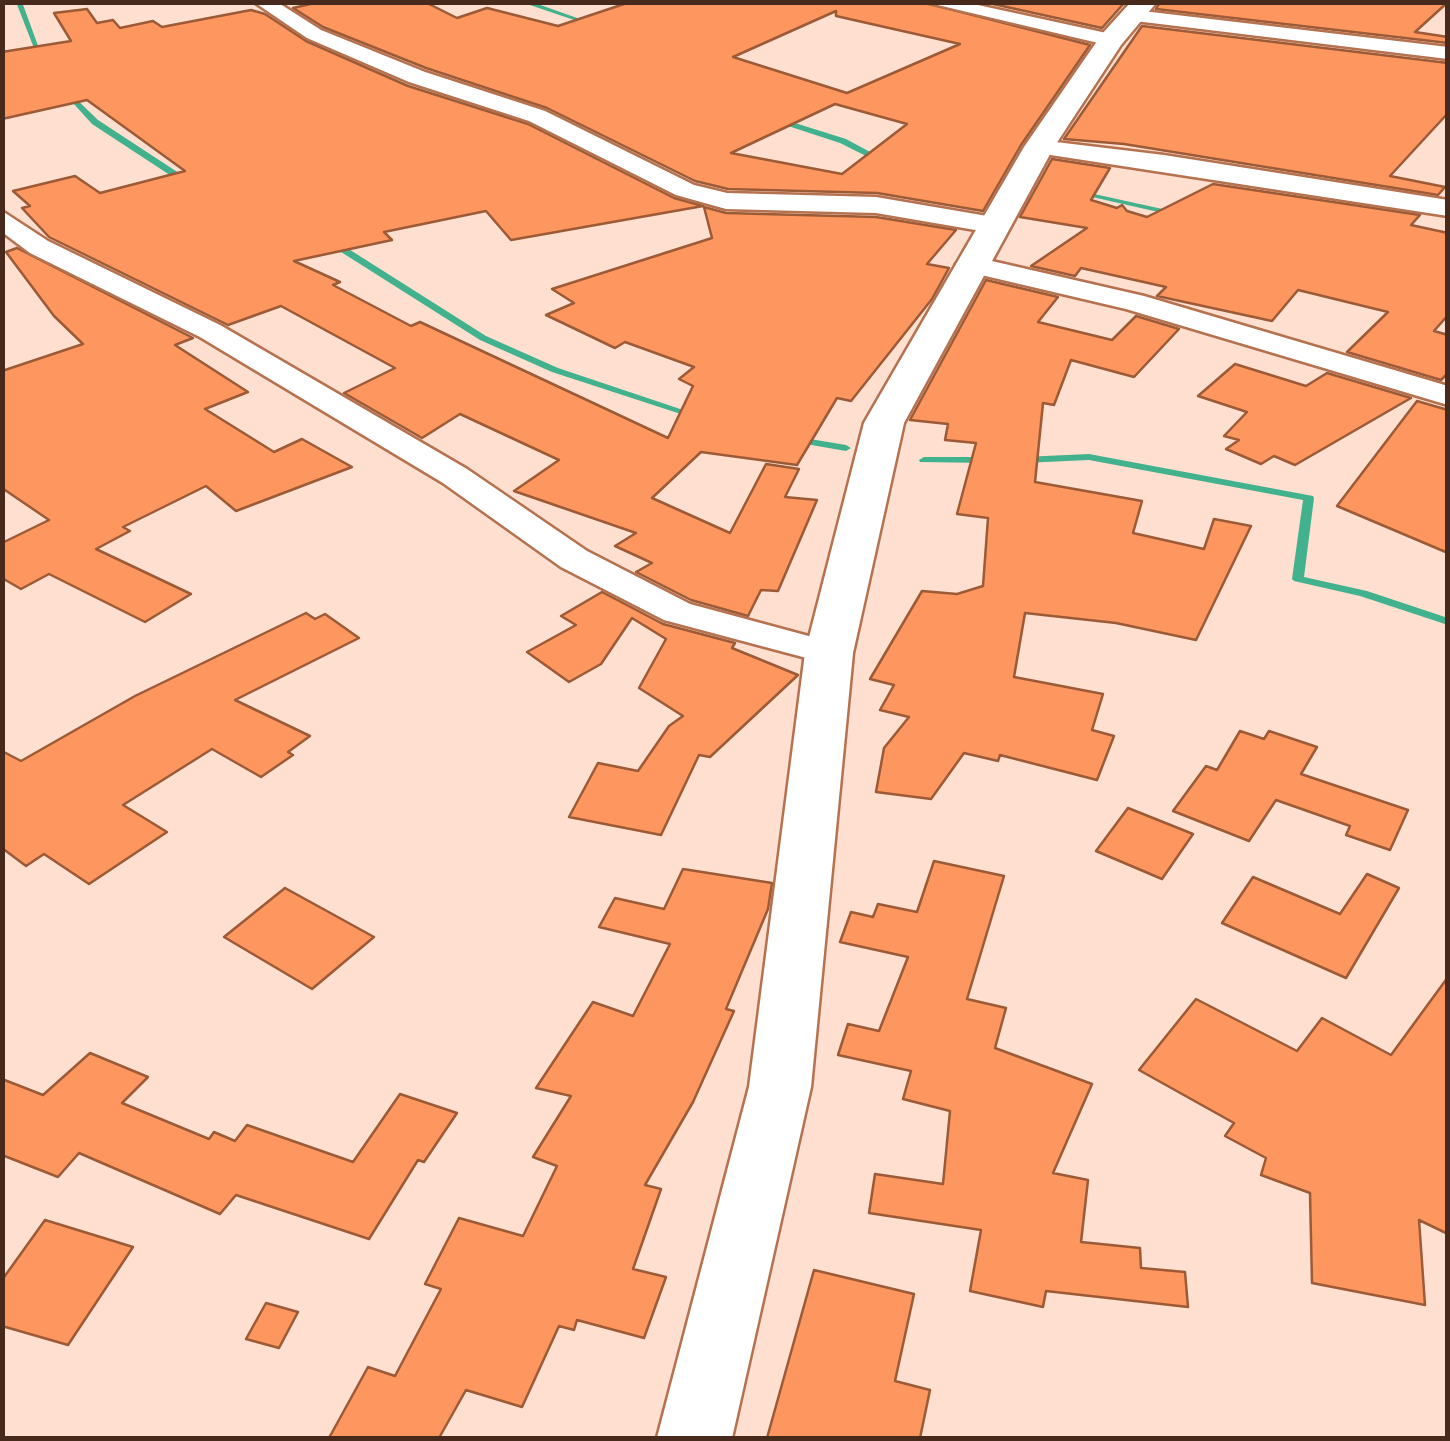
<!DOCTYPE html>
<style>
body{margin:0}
#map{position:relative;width:1450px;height:1441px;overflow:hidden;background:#fedfd0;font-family:Karla,sans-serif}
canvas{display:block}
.frame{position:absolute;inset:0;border:5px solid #472a1b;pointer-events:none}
</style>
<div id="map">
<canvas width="1450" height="1441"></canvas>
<div class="frame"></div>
</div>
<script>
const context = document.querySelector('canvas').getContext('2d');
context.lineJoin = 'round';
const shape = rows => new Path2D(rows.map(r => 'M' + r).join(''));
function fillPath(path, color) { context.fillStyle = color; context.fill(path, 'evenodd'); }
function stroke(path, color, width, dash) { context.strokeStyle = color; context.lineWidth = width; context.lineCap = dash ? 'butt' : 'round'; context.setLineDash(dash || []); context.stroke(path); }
fillPath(shape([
 [16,2,22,2,44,62,39,61,16,2],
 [521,2,532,2,594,24,589,25,521,2],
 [64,91,68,91,98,120,188,179,188,183,182,183,92,124,64,93,64,91],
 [779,118,846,139,885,160,878,162,840,143,776,122,775,120,779,118],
 [1076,190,1176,212,1180,214,1176,216,1079,194,1076,194,1076,190],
 [330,241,336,241,486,336,558,368,701,416,699,418,693,418,552,372,480,340,330,245,330,241],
 [798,437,846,445,851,448,846,451,794,442,794,438,798,437],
 [1089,454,1313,496,1314,498,1304,577,1367,591,1448,618,1448,625,1360,596,1294,581,1292,579,1303,500,1089,460,1023,463,1018,460,1023,457,1089,454],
 [924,457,988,457,993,460,988,463,920,462,919,460,924,457]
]), '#42b18d');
const building = shape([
 [319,2,425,2,457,18,487,8,558,26,630,2,922,2,1090,45,1021,145,983,211,877,193,728,189,695,181,547,108,426,68,323,27,293,8,319,2],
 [836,11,836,16,960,44,847,93,733,57,836,11],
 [835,104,907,124,842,174,731,153,835,104],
 [984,2,1125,2,1102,28,984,2],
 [1160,2,1448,2,1415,32,1448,37,1448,43,1156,9,1160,2],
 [87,9,97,23,113,20,120,28,153,21,162,27,251,10,265,14,306,41,408,86,528,124,674,198,703,206,511,240,486,211,384,232,392,240,294,261,340,282,333,285,411,326,420,322,668,438,693,386,679,379,694,367,625,342,615,348,546,315,574,303,552,289,712,238,704,207,726,213,876,217,956,230,927,264,949,268,932,299,851,401,837,398,797,465,701,452,652,498,730,533,766,464,799,469,785,497,817,500,778,591,761,590,748,616,691,600,636,572,652,563,615,546,636,533,514,491,559,460,460,414,422,438,344,393,395,368,281,306,228,325,49,237,22,208,30,206,13,191,75,176,100,193,185,171,87,100,2,119,2,52,71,41,54,13,87,9],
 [1142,26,1448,63,1448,113,1390,176,1445,187,1438,195,1124,144,1064,139,1142,26],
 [1052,159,1110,168,1091,200,1117,208,1122,205,1127,211,1147,217,1213,184,1420,215,1411,225,1448,233,1448,315,1434,331,1448,335,1448,373,1441,380,1347,352,1388,312,1298,290,1272,321,1157,296,1166,287,1081,268,1075,276,1031,266,1087,228,1020,217,1052,159],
 [17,248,193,338,175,345,248,392,205,409,274,452,302,439,352,467,236,511,206,486,123,527,130,531,96,549,191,594,145,622,49,574,21,589,2,578,2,543,49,520,2,488,2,371,83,344,54,316,6,252,17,248],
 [986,280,1058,297,1038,322,1112,340,1136,316,1179,329,1134,377,1071,360,1054,405,1043,403,1035,482,1142,501,1133,533,1204,549,1214,519,1251,526,1196,640,1116,623,1025,613,1014,677,1103,694,1092,730,1114,736,1097,780,1000,755,998,761,964,753,931,799,876,792,884,748,909,717,880,710,894,685,870,679,922,591,957,594,983,586,988,518,957,514,976,443,945,440,948,424,910,420,986,280],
 [1235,364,1306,386,1327,373,1411,398,1295,465,1274,456,1261,464,1226,449,1239,440,1224,436,1247,412,1198,396,1235,364],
 [1417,401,1448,410,1448,553,1337,506,1417,401],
 [602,592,663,624,735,643,732,648,798,675,710,757,699,755,661,835,569,817,598,763,638,771,669,726,683,716,639,688,666,639,632,618,601,664,569,682,527,652,576,625,561,616,602,592],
 [306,613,315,619,325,614,359,638,235,700,310,736,288,752,293,755,261,777,212,749,123,805,167,832,89,884,44,854,26,866,2,848,2,751,21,761,135,696,306,613],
 [1240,731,1264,739,1269,731,1317,747,1301,774,1408,810,1390,850,1346,835,1350,826,1276,800,1249,841,1173,811,1206,766,1217,770,1240,731],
 [1128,808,1193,834,1162,879,1096,851,1128,808],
 [934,861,1004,876,967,999,1006,1008,995,1048,1092,1084,1053,1173,1088,1180,1081,1242,1140,1248,1141,1268,1185,1272,1188,1307,1046,1291,1043,1307,970,1291,981,1230,869,1213,875,1174,943,1184,950,1111,903,1099,911,1071,838,1055,848,1024,879,1031,908,957,840,942,851,912,873,917,878,904,917,912,934,861],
 [683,869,772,883,768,909,726,1009,734,1011,693,1102,645,1185,661,1189,633,1269,666,1277,644,1338,577,1320,574,1330,559,1326,522,1407,466,1390,439,1438,329,1438,368,1367,395,1376,441,1289,425,1284,459,1218,523,1236,557,1166,533,1157,571,1096,536,1088,593,1002,633,1016,670,944,599,927,615,898,664,909,683,869],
 [1367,874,1399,888,1346,978,1222,923,1253,877,1340,914,1367,874],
 [285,888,374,937,312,989,224,937,285,888],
 [1448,977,1448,1234,1419,1220,1425,1305,1312,1283,1310,1193,1261,1175,1266,1158,1225,1136,1234,1123,1139,1070,1196,999,1297,1051,1322,1018,1391,1055,1448,977],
 [90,1053,148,1077,122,1103,209,1139,214,1132,235,1141,247,1125,353,1162,400,1094,457,1113,424,1162,418,1160,369,1239,236,1195,220,1214,79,1153,58,1177,2,1155,2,1079,43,1095,90,1053],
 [45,1220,133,1247,68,1345,2,1326,2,1280,45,1220],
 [814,1270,914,1294,895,1381,930,1390,920,1438,767,1438,814,1270],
 [266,1303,298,1312,279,1348,246,1339,266,1303]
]);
fillPath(building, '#fe975f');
stroke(building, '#9c5a36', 2.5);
const minor = shape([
 [254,2,277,2,321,30,425,72,545,111,694,185,727,193,876,197,993,217,1006,225,993,233,876,213,726,209,676,195,529,121,409,82,307,38,254,2],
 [925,2,964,2,1111,34,1121,40,1111,46,925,2],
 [1134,10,1448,47,1448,59,1127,20,1127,12,1134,10],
 [1039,140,1164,155,1448,200,1448,216,1031,152,1027,147,1039,140],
 [2,211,48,241,220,325,467,469,587,551,690,604,842,645,848,653,842,661,829,664,664,620,561,567,443,483,200,337,30,253,2,232,2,211],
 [970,256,1144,296,1448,386,1448,405,1126,309,960,270,956,264,970,256]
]);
const tertiary = shape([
 [1131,2,1157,2,1121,45,1054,147,904,423,853,653,811,1087,732,1438,657,1438,749,1087,805,653,864,423,1024,147,1102,34,1131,2]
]);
stroke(minor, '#b6714e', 5);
stroke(tertiary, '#b6714e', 5);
fillPath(minor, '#fff');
fillPath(tertiary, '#fff');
</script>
